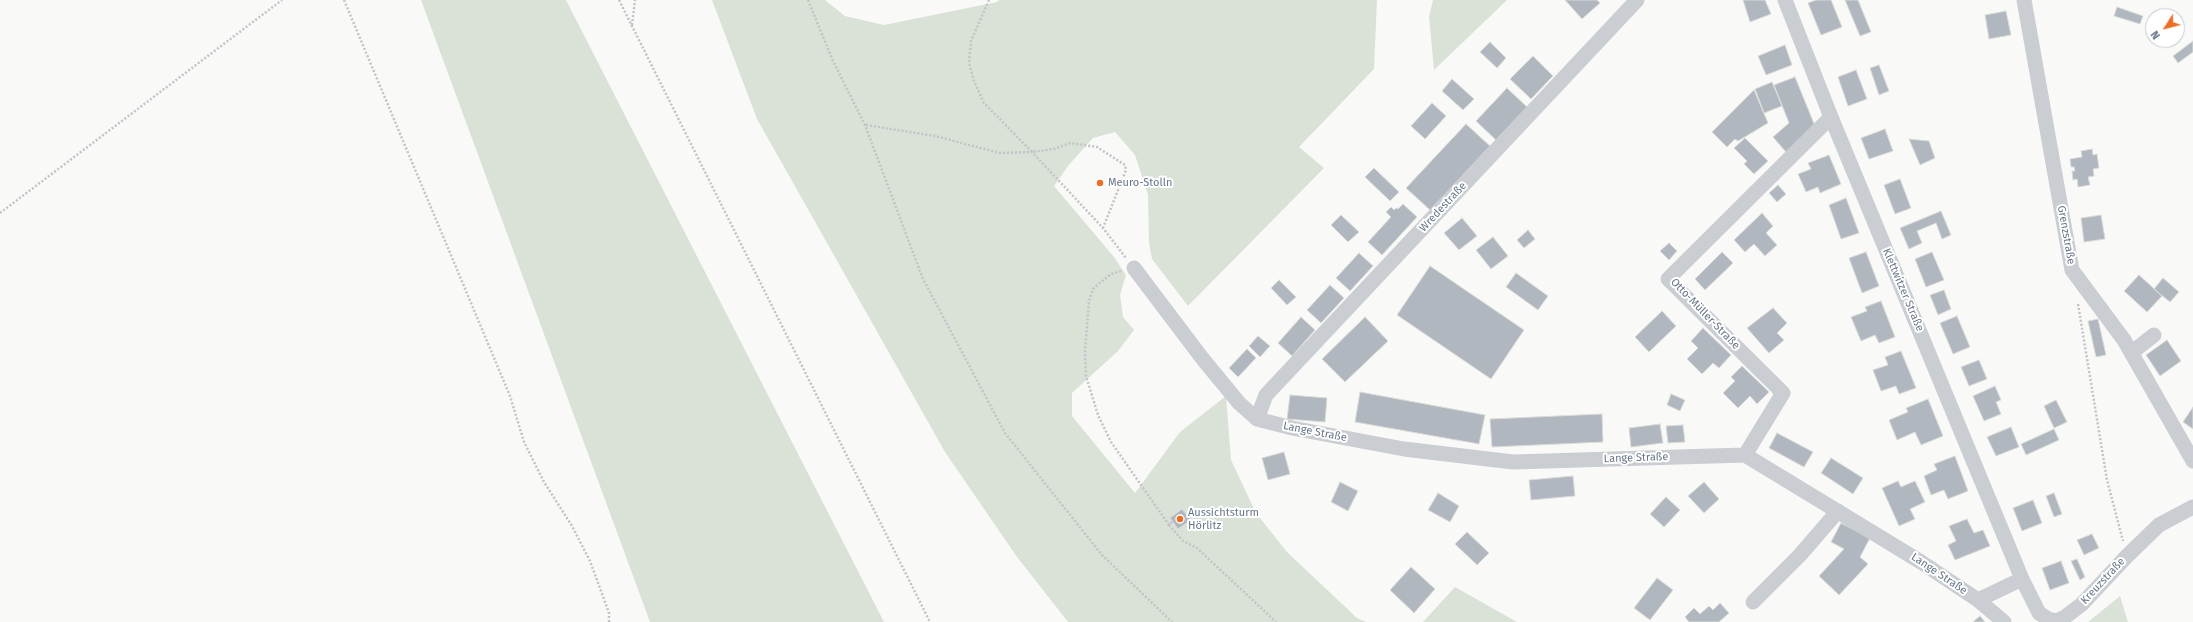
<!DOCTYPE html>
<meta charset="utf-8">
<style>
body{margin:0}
#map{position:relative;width:2193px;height:622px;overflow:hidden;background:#f9faf7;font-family:"Fira Sans",sans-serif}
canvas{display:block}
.north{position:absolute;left:2145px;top:8px;width:40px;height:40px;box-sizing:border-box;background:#fff;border:1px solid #c2c8d0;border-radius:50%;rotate:234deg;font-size:11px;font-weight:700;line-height:16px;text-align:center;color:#67768a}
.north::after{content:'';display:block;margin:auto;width:14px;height:18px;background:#ec6e25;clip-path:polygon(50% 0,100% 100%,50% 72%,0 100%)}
</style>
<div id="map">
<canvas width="2193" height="622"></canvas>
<div class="north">N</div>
</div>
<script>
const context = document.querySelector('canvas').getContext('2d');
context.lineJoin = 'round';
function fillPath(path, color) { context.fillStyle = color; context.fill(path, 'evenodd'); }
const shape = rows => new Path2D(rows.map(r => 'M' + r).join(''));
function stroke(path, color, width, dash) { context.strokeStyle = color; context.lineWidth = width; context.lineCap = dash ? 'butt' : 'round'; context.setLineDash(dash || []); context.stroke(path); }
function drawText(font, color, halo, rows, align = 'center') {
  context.font = font + ' "Fira Sans",sans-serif'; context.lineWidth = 4; context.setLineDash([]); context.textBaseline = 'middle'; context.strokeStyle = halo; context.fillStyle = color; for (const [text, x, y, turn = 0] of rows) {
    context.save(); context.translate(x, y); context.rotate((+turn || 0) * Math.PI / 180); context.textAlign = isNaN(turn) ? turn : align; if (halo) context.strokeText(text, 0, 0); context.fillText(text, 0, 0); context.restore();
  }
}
fillPath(shape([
 [421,0,566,0,884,622,650,622],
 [712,0,825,0,845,16,884,25,997,2,999,0,1377,0,1374,69,1299,147,1324,168,1188,306,1152,259,1149,243,1148,195,1135,155,1115,132,1093,138,1068,166,1054,186,1114,257,1126,275,1120,295,1123,317,1134,330,1118,351,1072,393,1072,416,1135,493,1180,432,1226,396,1231,460,1256,513,1287,552,1357,618,1366,622,1068,622,1017,557,945,452,757,119],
 [1433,0,1507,0,1434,70,1429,17],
 [1455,587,1517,622,1423,622],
 [2120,596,2128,622,2088,622]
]), '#dae2d8');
const building = shape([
 [1565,0,1597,0,1600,3,1582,19,1565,0],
 [1743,0,1765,0,1771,14,1750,22,1743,0],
 [1816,0,1831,0,1842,27,1821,35,1808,3,1816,0],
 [1845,0,1858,0,1871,32,1860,36,1845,0],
 [2117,7,2143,16,2140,24,2114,16,2117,7],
 [2006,11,2011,35,1989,39,1985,15,2006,11],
 [2193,41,2193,52,2178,63,2173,56,2193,41],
 [1490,42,1506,58,1497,68,1480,52,1490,42],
 [1785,45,1792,65,1766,75,1758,56,1785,45],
 [1533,56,1553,76,1531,99,1510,79,1533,56],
 [1879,65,1889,91,1879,95,1870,68,1879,65],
 [1856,70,1867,99,1848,106,1838,77,1856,70],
 [1795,77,1815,126,1786,152,1773,137,1789,123,1774,85,1795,77],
 [1452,79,1474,99,1463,110,1442,91,1452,79],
 [1772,82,1782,106,1764,113,1755,89,1772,82],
 [1507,88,1527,107,1496,140,1476,121,1507,88],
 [1754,90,1768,123,1738,141,1735,139,1727,147,1712,132,1754,90],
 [1432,103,1446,116,1425,139,1411,126,1432,103],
 [1466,124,1490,146,1430,210,1406,188,1466,124],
 [1885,129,1893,151,1869,159,1861,138,1885,129],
 [1745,138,1768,161,1754,174,1744,164,1747,161,1734,148,1745,138],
 [1909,139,1929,141,1935,158,1920,165,1909,139],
 [2092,149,2093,155,2097,154,2099,168,2093,169,2094,176,2088,177,2090,185,2078,187,2077,179,2073,180,2072,171,2075,171,2074,167,2071,167,2070,159,2082,157,2081,151,2092,149],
 [1829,155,1841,184,1820,193,1818,187,1806,192,1798,174,1811,169,1808,163,1829,155],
 [1374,168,1399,192,1390,201,1365,177,1374,168],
 [1900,179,1911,208,1895,214,1884,185,1900,179],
 [1778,185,1786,194,1777,202,1769,193,1778,185],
 [1846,198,1859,233,1841,239,1829,205,1846,198],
 [1403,204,1417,217,1382,255,1368,242,1391,217,1386,212,1391,207,1394,210,1396,208,1398,209,1403,204],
 [1941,211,1951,235,1942,239,1936,223,1917,231,1922,243,1909,249,1900,228,1941,211],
 [1762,213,1773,226,1766,233,1777,245,1765,256,1754,244,1745,252,1734,240,1762,213],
 [1341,215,1359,232,1348,242,1331,225,1341,215],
 [2101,215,2105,239,2084,242,2081,218,2101,215],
 [1462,218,1477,236,1459,250,1444,233,1462,218],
 [1528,230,1535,239,1524,248,1517,240,1528,230],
 [1493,237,1508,256,1491,269,1476,250,1493,237],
 [1669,243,1677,251,1669,260,1660,251,1669,243],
 [1722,252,1733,263,1705,290,1695,279,1722,252],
 [1866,252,1879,286,1862,293,1849,258,1866,252],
 [1932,252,1944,280,1926,287,1915,259,1932,252],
 [1359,253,1373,266,1350,291,1336,278,1359,253],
 [1430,266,1524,330,1491,379,1397,315,1430,266],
 [1516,273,1548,296,1538,310,1506,287,1516,273],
 [2139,275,2162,296,2147,312,2124,291,2139,275],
 [2163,278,2179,292,2170,302,2154,289,2163,278],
 [1279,280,1296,297,1287,305,1271,288,1279,280],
 [1330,285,1344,298,1321,323,1307,310,1330,285],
 [1944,290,1951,309,1938,315,1930,295,1944,290],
 [1881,301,1895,337,1879,343,1875,335,1861,341,1851,317,1867,311,1865,307,1881,301],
 [1773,308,1787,323,1777,333,1784,340,1769,353,1747,328,1773,308],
 [1662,311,1676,326,1649,352,1635,337,1662,311],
 [1957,316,1970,347,1953,354,1940,323,1957,316],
 [1301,317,1315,330,1292,356,1278,343,1301,317],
 [1365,317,1388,341,1345,382,1322,359,1365,317],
 [2098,319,2106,355,2096,357,2088,321,2098,319],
 [1703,328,1731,355,1719,368,1713,363,1702,374,1687,359,1698,348,1691,341,1703,328],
 [1258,336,1270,346,1260,357,1249,346,1258,336],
 [2167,340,2181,361,2160,376,2146,355,2167,340],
 [1247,349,1256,358,1238,377,1229,368,1247,349],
 [1901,351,1916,388,1899,394,1896,386,1881,391,1873,370,1888,365,1885,357,1901,351],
 [1979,360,1987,379,1969,386,1961,367,1979,360],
 [1742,366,1769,392,1757,404,1750,396,1738,408,1723,393,1735,381,1731,377,1742,366],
 [1995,386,2001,400,1996,402,2001,414,1984,421,1973,396,1995,386],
 [1360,392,1485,415,1479,444,1355,422,1360,392],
 [1671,394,1685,400,1680,411,1667,405,1671,394],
 [1290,395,1327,398,1325,422,1287,419,1290,395],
 [1928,399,1943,436,1921,445,1915,432,1897,440,1889,420,1908,412,1906,408,1928,399],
 [2056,400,2067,422,2054,428,2044,406,2056,400],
 [2193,407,2193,429,2183,422,2193,407],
 [1602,414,1603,442,1492,447,1490,419,1602,414],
 [1660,424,1663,443,1631,447,1629,428,1660,424],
 [1683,425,1685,442,1668,443,1666,426,1683,425],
 [2011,427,2019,447,1996,456,1987,437,2011,427],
 [2054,429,2059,440,2026,455,2021,444,2054,429],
 [1777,433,1813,452,1804,467,1769,448,1777,433],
 [1284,452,1290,474,1268,480,1262,458,1284,452],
 [1955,456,1968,491,1948,499,1944,490,1931,495,1924,476,1937,470,1934,464,1955,456],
 [1831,458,1863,478,1853,494,1821,473,1831,458],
 [1573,476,1575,496,1531,500,1529,480,1573,476],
 [1898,481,1901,487,1915,481,1925,502,1910,509,1915,519,1899,526,1882,488,1898,481],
 [1340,482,1358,491,1348,511,1331,502,1340,482],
 [1704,482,1719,499,1704,513,1688,496,1704,482],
 [1438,493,1459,506,1450,522,1428,510,1438,493],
 [2054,493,2062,514,2054,517,2046,496,2054,493],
 [1666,497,1680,510,1664,527,1650,514,1666,497],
 [2033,500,2042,523,2022,531,2013,508,2033,500],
 [1182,509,1191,520,1178,529,1170,518,1182,509],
 [1967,519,1974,533,1983,530,1990,546,1955,560,1948,545,1956,541,1949,526,1967,519],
 [1841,523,1870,538,1860,557,1868,564,1839,595,1819,576,1844,549,1831,542,1841,523],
 [1467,532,1489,553,1477,565,1455,544,1467,532],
 [2092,534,2099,548,2084,555,2077,540,2092,534],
 [2077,559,2085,577,2080,580,2071,561,2077,559],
 [2061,561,2069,583,2050,590,2042,568,2061,561],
 [1411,567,1435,589,1414,613,1390,590,1411,567],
 [1657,578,1673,590,1650,620,1634,608,1657,578],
 [1720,603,1729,613,1719,622,1689,622,1685,617,1694,608,1700,614,1709,606,1713,610,1720,603],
 [1980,616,1985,622,1973,622,1974,621,1980,616]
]);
fillPath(building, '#b0b7be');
stroke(building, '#dbdcd9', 1);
stroke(shape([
 [344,0,510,396,524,442,544,482,572,526,590,561,609,613,609,622],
 [619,0,930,622],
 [808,0,833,61,865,125,923,279,1005,433,1102,555,1172,622],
 [989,0,971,41,969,63,974,81,984,103,1032,152,1054,149,1070,143,1097,147,1125,165,1126,170,1103,228],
 [632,25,635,0],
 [866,125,935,136,1000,153,1032,152,1103,228,1126,258],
 [0,213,282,0],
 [1121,271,1111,274,1101,282,1093,289,1089,301,1085,352,1086,376,1098,415,1111,442,1169,525,1172,522],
 [2078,304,2107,480,2123,541],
 [1169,525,1183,541,1197,548,1276,622]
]), '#c1c3c6', 2.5, [2, 2]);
stroke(shape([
 [1785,0,1831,117,2022,579,2039,613,2048,619,2056,621,2065,617,2082,604,2127,556,2159,525,2193,507],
 [2024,0,2072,270,2124,340,2193,461],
 [1134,268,1202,358,1239,403,1257,419,1292,428,1404,449,1513,462,1745,455,1921,562,1978,600,2022,579],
 [2131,353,2154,335],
 [1257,419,1266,395,1637,0],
 [1745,455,1783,393,1668,279,1831,117],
 [1978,600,2004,622],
 [1753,602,1800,555,1838,511]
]), '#cacdd1', 15);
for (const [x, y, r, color] of [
 [1100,183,4,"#ec6e25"],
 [1180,519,4,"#ec6e25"]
]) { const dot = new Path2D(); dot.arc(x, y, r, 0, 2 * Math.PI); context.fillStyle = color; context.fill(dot); stroke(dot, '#fff', 1.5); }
drawText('11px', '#67768a', '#fff', [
 ["Meuro-Stolln",1108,183],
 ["Aussichtsturm",1188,513],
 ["Hörlitz",1188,526]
], 'left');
drawText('11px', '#67768a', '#fff', [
 ["Wredestraße",1443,207,-47],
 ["Grenzstraße",2066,235,80],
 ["Klettwitzer Straße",1903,290,67],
 ["Otto-Müller-Straße",1705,314,46],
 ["Lange Straße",1315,432,11],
 ["Lange Straße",1636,458,-2],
 ["Lange Straße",1939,574,34],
 ["Kreuzstraße",2103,581,-47]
]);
</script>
